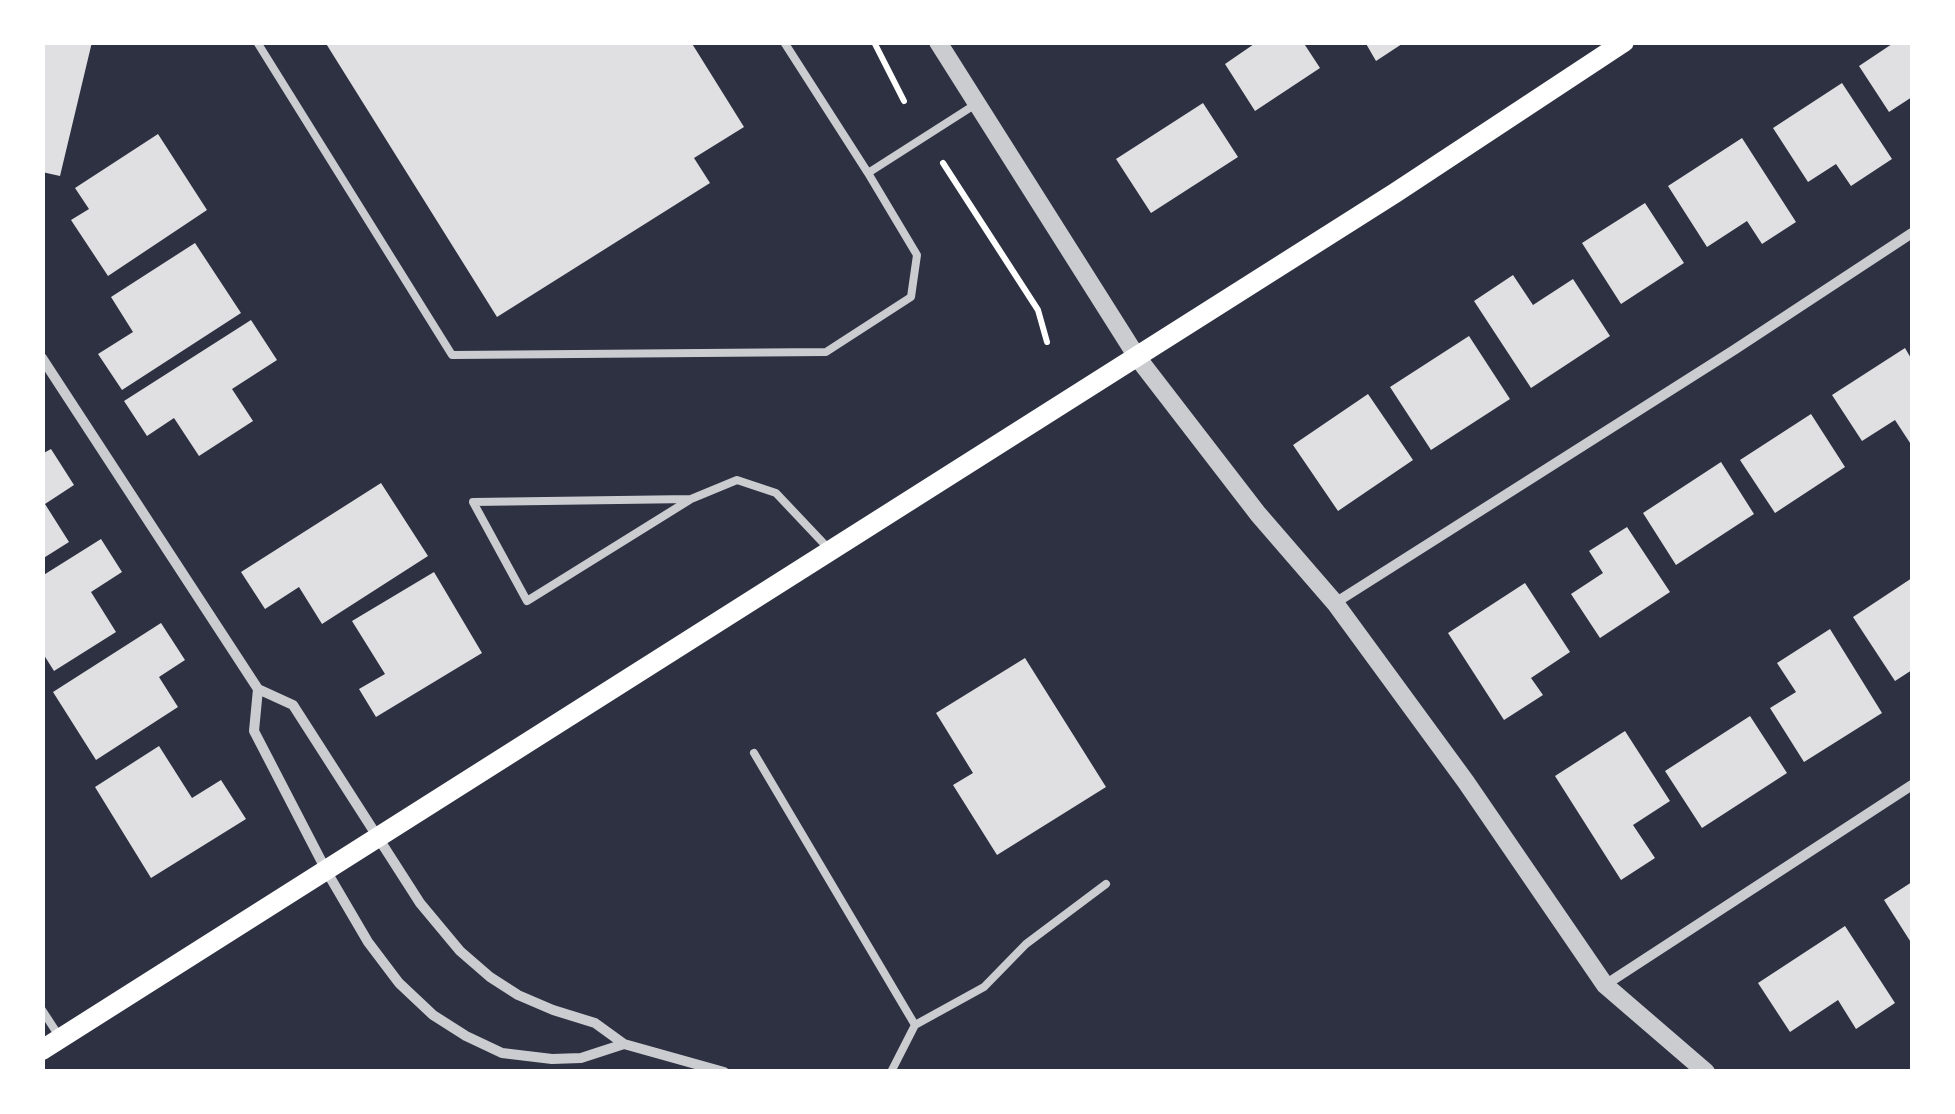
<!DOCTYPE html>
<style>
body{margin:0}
#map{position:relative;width:1955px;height:1114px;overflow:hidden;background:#2d3142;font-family:Mulish,sans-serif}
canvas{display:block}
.frame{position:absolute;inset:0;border:45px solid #fff;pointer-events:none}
</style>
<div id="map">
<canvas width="1955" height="1114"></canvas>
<div class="frame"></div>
</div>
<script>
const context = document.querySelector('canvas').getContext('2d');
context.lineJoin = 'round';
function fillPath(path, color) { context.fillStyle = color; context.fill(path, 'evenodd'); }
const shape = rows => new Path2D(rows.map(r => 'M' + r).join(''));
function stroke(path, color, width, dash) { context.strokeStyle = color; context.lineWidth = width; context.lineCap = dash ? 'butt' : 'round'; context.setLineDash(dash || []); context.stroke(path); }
fillPath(shape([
 [42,42,92,42,60,176,42,172],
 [325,42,691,42,744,127,694,158,710,183,497,317],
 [1257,42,1303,42,1320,68,1255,111,1225,64],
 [1365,42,1405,42,1376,61],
 [1895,42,1912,42,1912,97,1889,112,1859,66],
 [1842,83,1892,159,1851,186,1836,164,1808,182,1773,128],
 [1203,103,1238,157,1151,213,1116,159],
 [158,134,207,210,108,276,71,220,89,209,75,188],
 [1742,138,1796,222,1762,244,1747,221,1707,247,1668,186],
 [1645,203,1684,263,1621,304,1582,243],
 [195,243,241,313,122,390,98,354,133,332,111,297],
 [1513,275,1533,305,1573,279,1610,336,1531,388,1474,301],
 [251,320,277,360,232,389,253,421,199,456,174,418,147,436,124,401],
 [1469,336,1510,399,1431,450,1390,387],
 [1905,348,1912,360,1912,446,1895,420,1862,441,1832,395],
 [1368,394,1413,460,1338,511,1293,445],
 [1811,414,1845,467,1775,513,1740,460],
 [51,449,74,485,45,504,69,542,42,559,42,454],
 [1721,462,1754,514,1676,565,1643,513],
 [381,483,428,556,322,624,299,587,265,609,241,572],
 [1627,527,1670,592,1600,638,1571,594,1603,573,1589,551],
 [101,539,122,572,91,592,116,632,54,671,42,652,42,576],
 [434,572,482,653,376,717,359,689,385,674,352,621],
 [1912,578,1912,670,1895,681,1853,617],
 [1525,583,1570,652,1531,678,1543,695,1504,720,1448,633],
 [161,623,185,660,159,677,178,707,96,760,53,692],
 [1830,629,1882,713,1804,762,1770,708,1796,692,1777,663],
 [1025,658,1106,787,997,855,953,785,973,773,936,713],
 [1750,716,1787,773,1702,828,1665,771],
 [1625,731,1670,801,1633,825,1655,858,1621,880,1555,776],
 [159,746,192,798,221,780,246,819,151,878,95,787],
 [1912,882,1912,944,1884,900],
 [1845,926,1895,1003,1856,1029,1838,1000,1790,1032,1758,983]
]), '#e0e0e3');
stroke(shape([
 [874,42,904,101],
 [943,163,1038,310,1047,342]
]), '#fff', 6);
stroke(shape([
 [257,42,452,355,826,352,911,297,917,255,868,173,976,104],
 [784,42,868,173],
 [691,499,473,502,527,601,691,499,737,480,776,493,828,548],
 [754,753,915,1025,891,1072],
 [42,1010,59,1036],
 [915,1025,984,987,1026,944,1106,884]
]), '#caccd0', 8);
stroke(shape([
 [42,358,258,689,293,705,420,903,460,951,490,977,518,995,553,1010,595,1023,624,1044,724,1072],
 [1335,603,1734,350,1912,233],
 [258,689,254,731,327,872,368,942,399,983,433,1015,466,1036,502,1053,552,1059,581,1058,624,1044],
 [1605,985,1912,785]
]), '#caccd0', 10);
stroke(shape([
 [938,42,1137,357,1258,514,1335,603,1466,782,1605,985,1706,1072]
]), '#caccd0', 18);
stroke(shape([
 [42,1050,1395,193,1624,42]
]), '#fff', 20);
</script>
